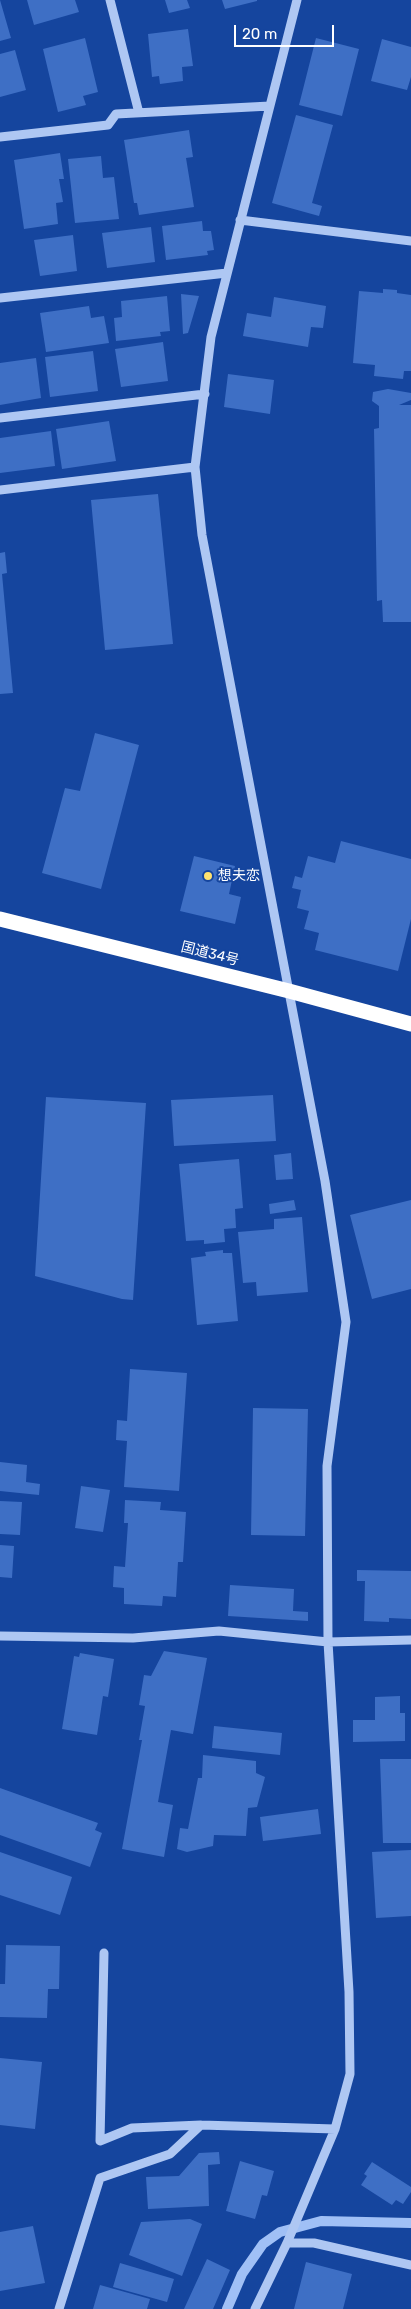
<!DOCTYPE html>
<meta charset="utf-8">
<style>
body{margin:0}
#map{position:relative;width:411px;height:2309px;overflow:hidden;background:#15459e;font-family:Rubik,sans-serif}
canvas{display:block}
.scale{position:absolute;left:234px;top:25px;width:100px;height:22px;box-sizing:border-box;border:2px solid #fff;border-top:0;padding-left:6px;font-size:15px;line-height:18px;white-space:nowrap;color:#fff;-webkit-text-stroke:4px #15459e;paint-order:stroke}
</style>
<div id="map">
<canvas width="411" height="2309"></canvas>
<div class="scale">20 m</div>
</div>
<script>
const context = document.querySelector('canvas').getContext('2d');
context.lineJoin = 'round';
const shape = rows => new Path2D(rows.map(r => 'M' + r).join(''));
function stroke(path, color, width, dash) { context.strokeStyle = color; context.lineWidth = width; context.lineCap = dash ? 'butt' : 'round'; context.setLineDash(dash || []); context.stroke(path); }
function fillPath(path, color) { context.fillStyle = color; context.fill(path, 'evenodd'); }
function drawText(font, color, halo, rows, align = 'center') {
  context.font = font + ' Rubik,"Noto Sans JP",sans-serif'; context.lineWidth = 4; context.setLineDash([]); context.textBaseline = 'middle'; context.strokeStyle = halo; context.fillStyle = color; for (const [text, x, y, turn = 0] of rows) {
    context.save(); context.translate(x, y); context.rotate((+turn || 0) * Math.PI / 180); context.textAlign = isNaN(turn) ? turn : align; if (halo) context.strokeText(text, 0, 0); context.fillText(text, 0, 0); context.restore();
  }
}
stroke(shape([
 [227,2309,242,2274,263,2244,280,2232,321,2221,411,2223]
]), '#a0c0f6', 10);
fillPath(shape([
 [0,0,11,38,0,41],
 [27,0,75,0,79,12,34,25],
 [165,0,187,0,190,8,169,13],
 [222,0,257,0,257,1,225,9],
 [188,29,193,66,182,67,183,81,160,84,159,76,152,77,148,34],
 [85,38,98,92,83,96,86,105,58,112,43,49],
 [316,38,359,49,342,116,299,105],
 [382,39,411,47,411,77,407,90,371,81],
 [15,50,26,90,0,97,0,54],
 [296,115,333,125,312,203,322,206,319,216,272,203],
 [189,130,193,157,186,158,194,207,139,215,137,203,134,203,124,140],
 [60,153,64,179,59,179,63,202,56,203,58,224,24,229,14,160],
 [101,156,103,178,114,177,119,219,75,223,68,159],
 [202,221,203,231,211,231,214,250,207,251,208,255,166,260,162,226],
 [151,227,155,262,107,268,102,233],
 [73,235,77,271,40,276,34,240],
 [383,289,397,290,397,293,411,295,411,371,404,371,403,379,374,376,375,365,353,363,359,291,383,293],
 [181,294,199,296,188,333,183,334],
 [167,296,170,331,160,332,161,336,116,341,114,318,122,317,121,301],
 [274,297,326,306,323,328,311,327,308,347,243,336,247,313,271,317],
 [89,306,91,318,104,316,109,343,46,352,40,313],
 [163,342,168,381,121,387,115,349],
 [93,351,98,391,50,397,45,357],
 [36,358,41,398,0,405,0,363],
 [228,374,274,380,270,414,224,407],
 [388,389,411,393,411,400,399,405,411,405,411,622,383,622,382,600,377,601,374,429,379,428,379,406,372,401,373,392],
 [109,421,116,461,62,469,56,429],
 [51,431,55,466,0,473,0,438],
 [158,494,173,644,105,650,91,500],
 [5,552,7,573,2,574,13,693,0,694,0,553],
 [95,733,139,745,101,889,42,873,65,788,80,791],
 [341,841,411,859,411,919,398,971,315,950,319,933,304,929,309,911,297,908,301,890,292,888,295,876,302,878,308,856,335,863],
 [194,856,235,866,229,894,241,897,235,924,180,911],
 [273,1095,276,1141,174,1146,171,1100],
 [46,1097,146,1103,133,1300,122,1299,35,1276],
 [291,1153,293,1179,276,1180,274,1155],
 [239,1159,243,1208,235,1209,236,1228,224,1229,225,1242,204,1244,204,1240,186,1241,179,1164],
 [294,1200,296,1210,270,1214,269,1204],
 [411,1200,411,1289,372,1299,350,1215],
 [302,1217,308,1292,257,1296,256,1282,243,1283,238,1232,274,1229,274,1219],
 [223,1250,223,1253,232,1253,238,1321,197,1325,191,1258,206,1256,205,1252],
 [130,1369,187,1373,179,1491,124,1487,127,1441,116,1440,117,1420,127,1421],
 [253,1408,308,1409,305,1536,251,1535],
 [0,1462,27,1465,26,1482,40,1484,39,1495,0,1491],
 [81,1486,110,1490,103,1532,75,1528],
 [125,1500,161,1502,160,1510,186,1512,183,1562,178,1562,176,1597,163,1596,162,1606,124,1604,124,1588,113,1587,114,1566,125,1567,128,1523,124,1523],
 [0,1501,22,1502,20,1535,0,1534],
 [0,1545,14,1546,12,1578,0,1577],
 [357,1570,411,1571,411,1619,389,1618,389,1622,364,1621,365,1581,357,1581],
 [230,1585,294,1589,293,1611,308,1612,308,1621,228,1616],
 [164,1651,207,1658,193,1734,171,1730,158,1802,173,1805,164,1857,122,1849,142,1740,139,1740,145,1706,139,1705,144,1675,151,1676],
 [80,1653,114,1659,108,1697,103,1696,97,1735,62,1729,74,1656,79,1657],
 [400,1696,400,1713,405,1713,405,1741,353,1742,353,1720,375,1720,375,1697],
 [214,1726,282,1733,280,1755,212,1748],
 [203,1755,256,1761,256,1773,265,1777,257,1807,248,1808,246,1836,214,1835,213,1846,187,1852,177,1849,180,1828,188,1829,198,1778,202,1778],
 [380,1759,411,1759,411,1843,383,1843],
 [0,1788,98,1823,95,1830,102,1833,90,1867,0,1835],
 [318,1809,321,1834,263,1841,260,1817],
 [411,1850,411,1916,376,1918,372,1852],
 [0,1852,72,1877,60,1915,0,1895],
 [6,1945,60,1946,59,1989,48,1989,47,2018,0,2017,0,1984,5,1984],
 [0,2058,42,2062,35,2129,0,2125],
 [219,2152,220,2164,208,2165,209,2206,148,2209,146,2177,179,2176,199,2153],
 [240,2161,274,2171,267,2196,262,2195,255,2219,226,2211],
 [372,2162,411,2187,411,2192,403,2204,396,2200,392,2205,361,2185,367,2176,364,2174],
 [190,2219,202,2224,182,2276,129,2255,141,2222],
 [33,2226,45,2283,0,2291,0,2232],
 [207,2259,230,2270,213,2309,184,2309],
 [306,2262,352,2274,343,2309,294,2309],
 [120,2263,174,2279,167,2302,113,2287],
 [100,2285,150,2299,147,2309,93,2309]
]), '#3e6fc5');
stroke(shape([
 [110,0,139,113],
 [0,137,108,125,116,114,270,106],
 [240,220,411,241],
 [0,298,227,273],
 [0,418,205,394],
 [0,490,195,467],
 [0,1636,133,1638,219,1631,328,1642,411,1640],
 [104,1953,100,2141,132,2128,201,2125,335,2129],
 [287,2243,314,2243,411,2265],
 [59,2309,100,2178,170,2154,201,2125],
 [255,2309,287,2243,335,2129,350,2074,349,1992,328,1642,327,1466,346,1322,325,1181,202,535,195,467,211,337,297,0]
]), '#aec7f3', 9);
stroke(shape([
 [0,919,289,991,411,1024]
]), '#fff', 15);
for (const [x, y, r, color] of [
 [208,876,5,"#ffe270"]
]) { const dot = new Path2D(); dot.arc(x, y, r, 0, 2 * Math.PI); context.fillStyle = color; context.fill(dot); stroke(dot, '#15459e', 2); }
drawText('14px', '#fff', '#15459e', [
 ["想夫恋",218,876]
], 'left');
drawText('14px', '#fff', '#15459e', [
 ["国道34号",210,954,14]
]);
</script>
